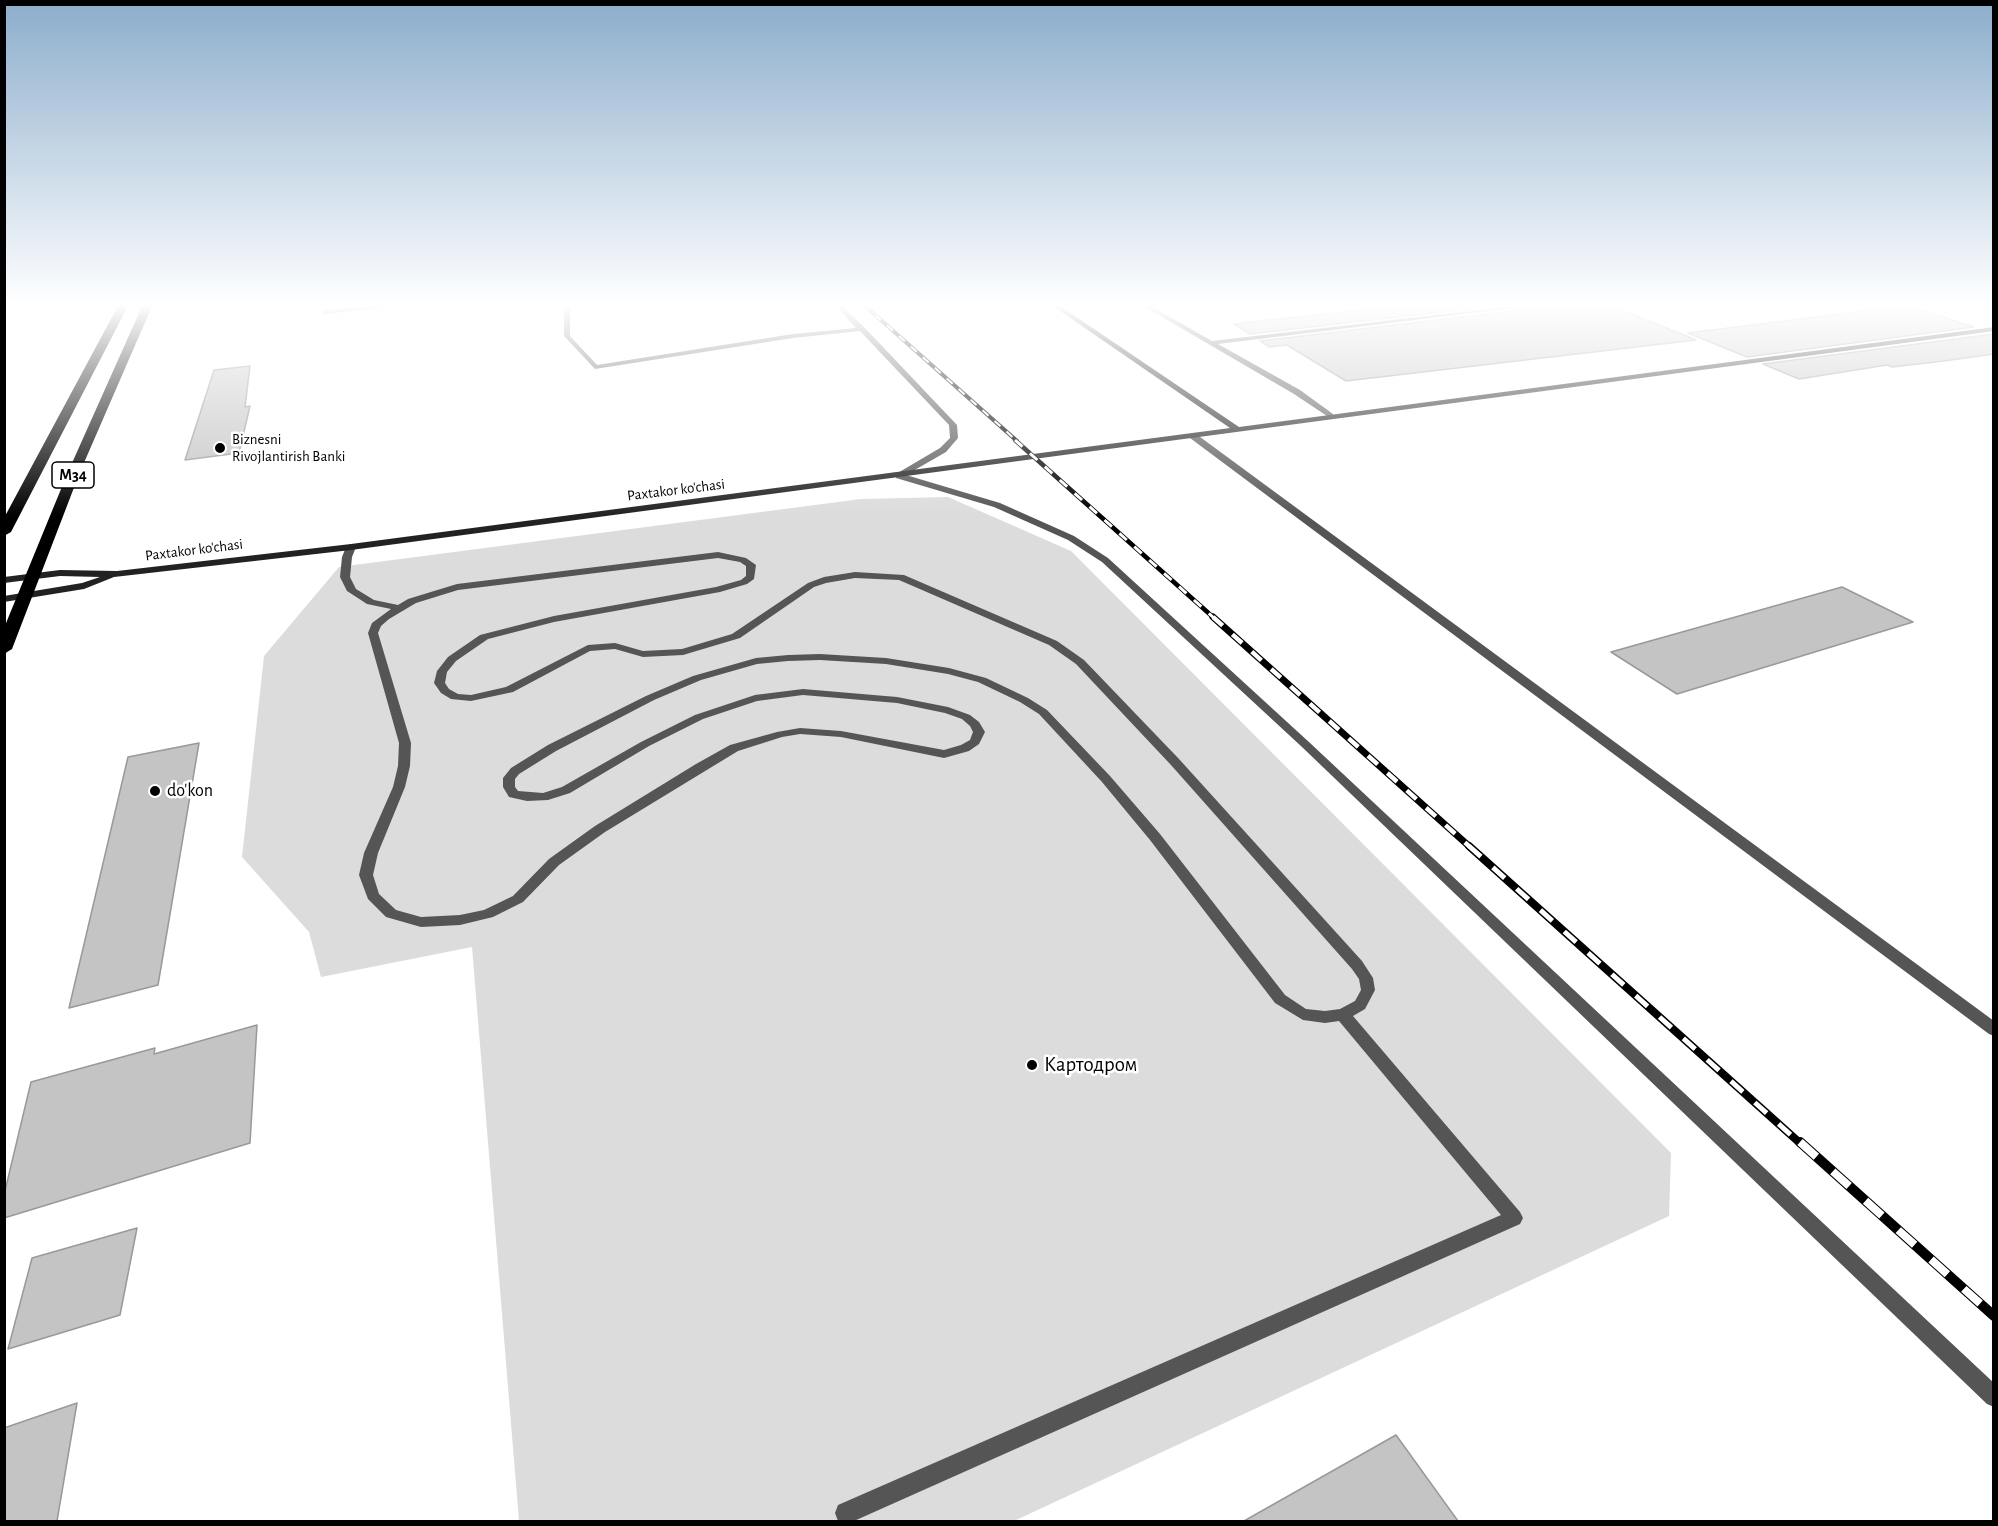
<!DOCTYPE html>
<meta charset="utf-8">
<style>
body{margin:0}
#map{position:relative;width:1998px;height:1526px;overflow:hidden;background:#fff;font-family:"Alegreya Sans",sans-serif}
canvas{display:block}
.frame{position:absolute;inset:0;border:6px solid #000;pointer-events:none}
</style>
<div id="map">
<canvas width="1998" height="1526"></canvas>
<div class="frame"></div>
</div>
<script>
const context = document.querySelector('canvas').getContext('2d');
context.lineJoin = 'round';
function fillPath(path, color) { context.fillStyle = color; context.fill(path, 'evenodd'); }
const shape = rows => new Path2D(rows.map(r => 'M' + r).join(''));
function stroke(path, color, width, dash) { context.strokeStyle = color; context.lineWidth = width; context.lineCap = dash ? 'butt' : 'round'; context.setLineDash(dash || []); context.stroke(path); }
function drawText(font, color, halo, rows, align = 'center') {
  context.font = font + ' "Alegreya Sans",sans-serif'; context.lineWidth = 5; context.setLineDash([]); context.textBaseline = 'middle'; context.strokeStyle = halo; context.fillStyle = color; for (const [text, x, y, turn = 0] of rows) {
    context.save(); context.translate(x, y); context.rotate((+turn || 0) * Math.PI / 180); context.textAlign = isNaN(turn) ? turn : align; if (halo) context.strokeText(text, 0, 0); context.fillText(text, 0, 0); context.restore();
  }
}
fillPath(shape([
 [948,497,1071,551,1671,1153,1669,1216,1014,1521,519,1521,472,947,321,977,309,932,242,857,264,656,339,567,861,499]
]), '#dcdcdc');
const building = shape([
 [1416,304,1455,304,1467,309,1250,334,1234,324,1416,304],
 [1572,304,1607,304,1696,340,1346,381,1287,345,1269,347,1260,341,1572,304],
 [1873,304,1902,304,1974,327,1747,357,1688,333,1872,310,1873,304],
 [1994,334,1994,354,1944,361,1892,367,1887,365,1799,379,1763,364,1994,334],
 [250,366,245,407,250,406,239,453,185,460,214,370,250,366],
 [1842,587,1913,622,1677,694,1611,652,1842,587],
 [199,743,158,985,69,1008,128,757,199,743],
 [257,1025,250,1143,4,1218,4,1195,31,1082,155,1048,154,1054,257,1025],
 [137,1228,120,1315,8,1349,32,1258,137,1228],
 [77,1403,57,1521,4,1521,4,1428,77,1403],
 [1396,1435,1458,1521,1244,1521,1396,1435]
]);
fillPath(building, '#c4c4c4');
stroke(building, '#999', 1.5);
fillPath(shape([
 [351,544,356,547,352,557,350,577,356,589,374,600,398,605,408,599,457,584,718,552,746,558,756,565,754,579,747,584,720,592,554,622,488,639,456,661,447,672,445,683,449,689,458,694,471,695,506,687,588,645,615,643,643,651,682,649,732,634,808,583,824,577,855,572,904,575,1057,641,1084,660,1179,759,1362,961,1373,978,1375,990,1365,1009,1353,1016,1520,1212,1523,1218,1520,1224,854,1521,838,1521,835,1513,838,1505,1501,1215,1339,1021,1325,1023,1303,1020,1275,1003,1150,840,1102,782,1039,714,1020,702,978,682,948,674,886,664,820,660,788,661,757,664,701,680,654,700,556,751,519,774,515,779,515,787,518,791,543,793,562,787,641,742,695,715,755,695,803,689,897,697,948,707,970,715,979,722,985,732,979,744,969,751,944,758,841,737,800,734,782,737,738,751,605,832,559,865,523,902,493,917,460,925,421,927,386,917,368,899,359,875,364,853,393,787,398,766,399,743,368,633,372,623,391,609,367,604,347,591,340,577,342,557,346,547,351,544],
 [718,558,740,562,746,566,746,576,741,580,716,587,554,616,480,635,448,657,437,671,434,683,441,693,451,699,471,701,513,692,590,651,615,649,643,657,683,655,740,638,814,587,826,583,855,578,899,580,1049,645,1076,664,1171,765,1352,969,1359,979,1361,990,1355,1001,1340,1009,1325,1011,1306,1009,1285,995,1160,834,1110,776,1047,710,1028,698,986,678,949,668,886,658,820,654,788,655,756,658,693,676,646,696,548,745,511,768,503,778,503,787,509,797,527,801,548,800,570,793,649,746,703,719,757,701,803,695,897,703,945,713,962,719,970,726,973,732,970,740,961,745,944,750,841,731,800,728,777,732,730,745,696,764,595,826,549,859,513,896,484,910,460,915,421,917,396,910,379,894,373,875,378,853,405,787,410,766,411,743,378,633,381,626,389,619,416,603,458,590,718,558]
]), '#555');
fillPath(shape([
 [400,304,420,304,324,314,321,312,324,310,400,304],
 [564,304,570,304,570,336,597,365,793,334,856,328,834,304,840,304,865,328,957,425,958,438,946,452,906,475,1000,503,1074,536,1108,558,1310,743,1994,1383,1994,1407,1987,1404,1302,747,1102,562,1068,540,994,507,896,478,896,474,940,448,950,438,949,425,860,331,793,338,595,369,564,336,564,304],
 [1140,304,1147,304,1212,341,1530,304,1546,304,1218,344,1300,390,1333,414,1333,418,1330,418,1294,394,1140,304],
 [1190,434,1196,434,1994,1021,1994,1036,1989,1034,1190,438,1190,434]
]), '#555');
fillPath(shape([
 [1050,304,1057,304,1239,427,1994,327,1994,331,351,550,114,577,84,589,4,602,4,596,82,583,100,577,60,576,4,583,4,577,60,570,117,571,351,544,1230,428,1050,304]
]), '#222');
fillPath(shape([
 [119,304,129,304,11,532,4,536,4,518,119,304],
 [143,304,153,304,80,472,12,649,4,654,4,628,68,472,143,304]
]), '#000');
const railFar4 = shape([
 [863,304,1017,441]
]);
const railFar3 = shape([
 [1015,440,1214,618]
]);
const railFar2 = shape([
 [1213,617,1470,847]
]);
const railFar1 = shape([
 [1469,846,1801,1144]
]);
const rail = shape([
 [1800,1142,1994,1316]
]);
stroke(railFar4, '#000', 4);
stroke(railFar3, '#000', 4.5);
stroke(railFar2, '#000', 7);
stroke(railFar1, '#000', 8);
stroke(rail, '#000', 10);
stroke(railFar4, '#fff', 2, [8]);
stroke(railFar3, '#fff', 3, [10]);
stroke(railFar2, '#fff', 4.5, [13]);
stroke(railFar1, '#fff', 5, [16]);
stroke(rail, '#fff', 8, [22]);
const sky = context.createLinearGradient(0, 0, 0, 517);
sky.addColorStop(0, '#8cadcc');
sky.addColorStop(0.59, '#fff');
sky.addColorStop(1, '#ffffff00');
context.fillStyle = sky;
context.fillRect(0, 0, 1998, 517);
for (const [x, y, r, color] of [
 [220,448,6,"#000"],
 [155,791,6,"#000"],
 [1032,1065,6,"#000"]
]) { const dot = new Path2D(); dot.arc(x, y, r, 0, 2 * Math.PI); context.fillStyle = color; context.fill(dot); stroke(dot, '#fff', 2); }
drawText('15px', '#000', '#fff', [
 ["Biznesni",232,439],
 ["Rivojlantirish Banki",232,456]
], 'left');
drawText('15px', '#000', '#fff', [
 ["Paxtakor ko'chasi",676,490,-7],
 ["Paxtakor ko'chasi",194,550,-7]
]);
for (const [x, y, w] of [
 [73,475,42]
]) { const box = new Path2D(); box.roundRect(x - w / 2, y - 13, w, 26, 4.5); context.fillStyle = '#fff'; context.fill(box); stroke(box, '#000', 1.5); }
drawText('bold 16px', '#000', null, [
 ["M34",73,475]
]);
drawText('18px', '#000', '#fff', [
 ["do'kon",167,791]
], 'left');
drawText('21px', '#000', '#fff', [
 ["Картодром",1044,1065]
], 'left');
</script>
